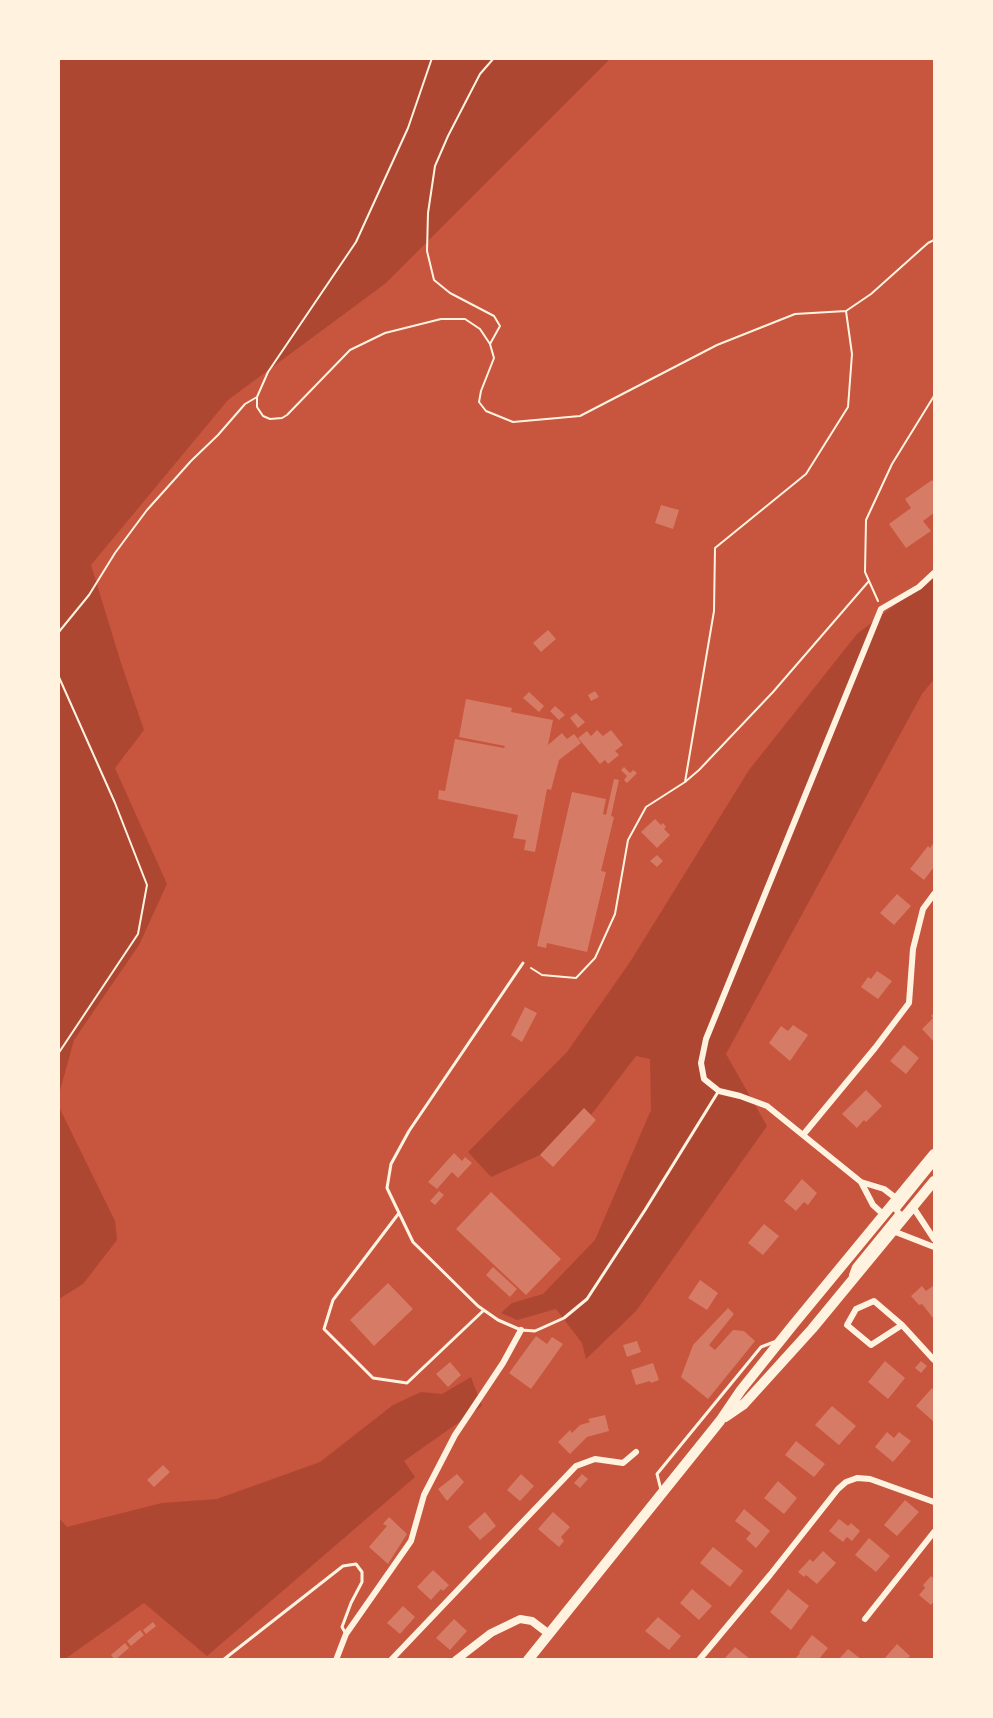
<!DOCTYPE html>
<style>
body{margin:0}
#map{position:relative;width:993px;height:1718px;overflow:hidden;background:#c8553d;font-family:Inter,sans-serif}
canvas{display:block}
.frame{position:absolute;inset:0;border:60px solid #fff3e0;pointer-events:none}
</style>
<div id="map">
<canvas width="993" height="1718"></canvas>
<div class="frame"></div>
</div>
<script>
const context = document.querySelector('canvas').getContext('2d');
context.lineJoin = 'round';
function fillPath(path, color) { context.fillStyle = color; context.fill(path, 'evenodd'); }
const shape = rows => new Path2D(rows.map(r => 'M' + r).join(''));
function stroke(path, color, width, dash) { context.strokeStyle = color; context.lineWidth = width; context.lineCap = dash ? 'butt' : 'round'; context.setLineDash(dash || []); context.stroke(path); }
fillPath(shape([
 [59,59,610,59,386,283,228,400,91,565,121,663,144,730,115,768,167,884,139,945,74,1040,59,1094],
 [934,575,934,679,922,694,726,1054,767,1126,636,1311,586,1359,582,1343,556,1309,517,1320,501,1313,512,1303,543,1294,595,1240,651,1110,650,1059,636,1056,591,1115,584,1108,540,1155,491,1177,468,1152,567,1052,630,962,749,770,857,634],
 [59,1107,115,1221,117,1240,83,1284,59,1299],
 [471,1377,482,1406,404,1461,415,1477,207,1656,144,1603,65,1659,59,1659,58,1517,67,1527,162,1503,217,1499,320,1462,393,1405,421,1392,442,1394]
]), '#ae4732');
fillPath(shape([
 [932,480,934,483,934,513,923,521,931,531,906,548,889,524,911,508,905,499],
 [661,505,679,510,673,529,655,523],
 [548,630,556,639,541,652,533,643],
 [595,691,599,697,591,701,588,695],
 [529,692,544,706,539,712,523,698],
 [466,699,512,708,511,712,553,720,548,745,562,733,567,739,574,734,581,743,559,760,551,790,547,789,535,852,524,850,526,840,513,838,518,815,438,799,439,790,445,791,455,739,504,748,505,746,459,737],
 [555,706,565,715,559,720,550,711],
 [576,713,585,722,578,728,570,718],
 [597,730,603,736,611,730,623,745,615,751,619,755,608,764,605,760,600,764,578,738,587,731,591,736],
 [624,767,630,773,633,770,637,773,627,783,624,780,627,776,621,770],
 [614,779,619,780,611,816,614,817,601,871,606,872,587,952,547,943,546,948,537,946,572,792,606,799,603,814,606,815],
 [655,819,661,825,663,823,666,827,664,829,670,835,657,848,641,832],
 [934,842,934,867,924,880,910,869,928,846,930,848],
 [657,855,663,861,657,867,650,861],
 [897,894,911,906,894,925,880,913],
 [877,971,892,981,878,999,861,987,868,977,871,979],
 [525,1007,537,1013,522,1042,511,1035],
 [934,1013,934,1042,922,1029,933,1018,931,1016],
 [793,1025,808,1035,790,1061,769,1043,781,1026,788,1031],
 [904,1045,919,1058,906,1074,890,1061],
 [866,1090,882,1106,866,1122,864,1120,857,1128,842,1114],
 [584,1108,596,1120,553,1167,540,1155],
 [454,1153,462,1161,465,1157,472,1163,458,1178,452,1172,437,1189,428,1182],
 [802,1179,817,1193,808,1205,804,1202,796,1211,784,1201],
 [439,1191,444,1195,435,1205,430,1201],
 [491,1192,561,1259,526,1295,456,1229],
 [764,1224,779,1236,763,1255,748,1243],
 [493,1267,517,1289,510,1297,486,1275],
 [700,1280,718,1293,707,1310,688,1298],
 [388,1283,413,1309,374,1346,350,1320],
 [922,1286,926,1291,933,1286,934,1288,934,1317,933,1318,922,1304,919,1305,911,1296],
 [728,1308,734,1314,709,1345,715,1350,733,1330,744,1331,755,1341,708,1399,681,1377,693,1345],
 [536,1336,547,1344,552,1337,563,1344,531,1389,509,1373],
 [637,1341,641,1352,627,1357,623,1345],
 [885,1361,905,1378,888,1399,868,1382],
 [921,1361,927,1366,921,1373,915,1368],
 [450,1362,461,1375,448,1387,436,1374],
 [653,1363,659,1380,651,1383,650,1381,636,1385,631,1370],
 [932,1388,934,1391,934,1422,916,1406],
 [832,1406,856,1426,839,1445,815,1425],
 [605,1415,609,1431,587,1437,570,1454,558,1442,570,1430,572,1433,580,1425,590,1422,588,1419],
 [887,1432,894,1438,899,1432,911,1441,893,1462,875,1447],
 [796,1441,825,1464,814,1477,785,1455],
 [163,1465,170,1472,154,1487,147,1480],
 [457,1474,464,1482,447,1501,438,1489],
 [521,1474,534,1486,520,1501,507,1490],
 [582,1474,588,1479,580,1488,574,1483],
 [778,1481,797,1498,784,1514,764,1498],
 [905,1500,919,1512,897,1536,884,1525],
 [744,1509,770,1531,756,1548,746,1539,751,1533,735,1521],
 [485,1512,496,1526,480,1540,468,1527],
 [553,1512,570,1527,561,1537,564,1541,559,1547,538,1529],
 [389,1517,407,1534,388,1564,369,1547,387,1526,383,1524],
 [839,1519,848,1526,851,1523,860,1531,852,1541,847,1537,843,1542,829,1531],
 [869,1538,890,1556,876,1572,855,1555],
 [713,1547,743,1571,730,1587,700,1563],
 [823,1551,836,1563,817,1584,806,1575,804,1577,798,1572,810,1559,813,1562],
 [433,1570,449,1585,443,1591,441,1589,431,1600,417,1587],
 [931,1576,934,1579,934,1601,931,1605,919,1595,925,1588,923,1585],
 [692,1589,712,1606,699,1620,680,1603],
 [788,1589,809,1606,791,1630,770,1612],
 [403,1606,415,1617,400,1634,387,1623],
 [658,1617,681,1636,669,1650,645,1631],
 [454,1619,467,1631,450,1650,436,1638],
 [153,1622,156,1626,146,1634,143,1630],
 [140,1630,144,1635,131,1646,127,1641],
 [812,1635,828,1648,819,1659,795,1659,800,1653,799,1652],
 [125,1643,129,1648,115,1660,111,1655],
 [897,1644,910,1656,907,1659,884,1659],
 [735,1647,750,1659,724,1659],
 [848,1649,861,1659,839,1659]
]), '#d67c66');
stroke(shape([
 [432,58,408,128,356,242,268,372,257,397,257,407,263,416,270,419,282,418,287,415,350,350,385,333,441,319,465,319,480,329,490,344,494,358,481,391,479,402,486,411,513,422,580,416,717,345,795,314,846,311,871,294,928,243,934,240],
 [490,344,500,326,494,316,450,293,434,280,427,251,428,213,435,166,448,136,480,74,494,58],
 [878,601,865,572,866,520,892,464,934,396],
 [58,633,89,595,115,553,147,510,191,461,218,435,245,404,257,397],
 [58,675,115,803,147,885,138,934,58,1054],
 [685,782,714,611,715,548,806,474,848,407,852,354,846,311],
 [531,968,542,975,576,978,595,958,615,914,628,840,646,807,685,782,699,770,773,692,869,581]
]), '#fff3e0', 2);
stroke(shape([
 [523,963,409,1131,391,1164,387,1188,413,1242,478,1306,498,1320,521,1330,535,1331,564,1318,587,1299,645,1210,718,1092],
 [399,1213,333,1300,324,1329,373,1378,407,1383,484,1310],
 [661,1490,657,1474,761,1347,774,1342],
 [223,1660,343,1566,356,1564,362,1572,362,1582,351,1603,342,1627,346,1634]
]), '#fff3e0', 3);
stroke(shape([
 [803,1135,875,1048,909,1003,913,949,923,909,934,894],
 [861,1182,873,1205,884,1215],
 [897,1199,884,1189,861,1182,767,1106,740,1096,719,1091,704,1079,701,1063,706,1039,881,609,919,587,934,573],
 [913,1207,934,1239],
 [896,1210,934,1163],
 [893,1231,934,1247],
 [852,1275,855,1267,899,1213],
 [902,1325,871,1345,847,1325,856,1309,874,1301,902,1325,934,1360],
 [865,1619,934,1532],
 [336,1660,346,1634,411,1541,424,1495,455,1435,503,1363,521,1330],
 [391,1660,576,1466,595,1459,623,1463,636,1452],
 [699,1660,770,1575,838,1489,846,1482,857,1478,870,1479,934,1502]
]), '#fff3e0', 6);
stroke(shape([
 [456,1660,491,1633,520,1619,532,1621,549,1634]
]), '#fff3e0', 8);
stroke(shape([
 [725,1417,744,1404,812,1329,934,1181],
 [528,1660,720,1421,741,1390,793,1325,934,1154]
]), '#fff3e0', 10);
</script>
